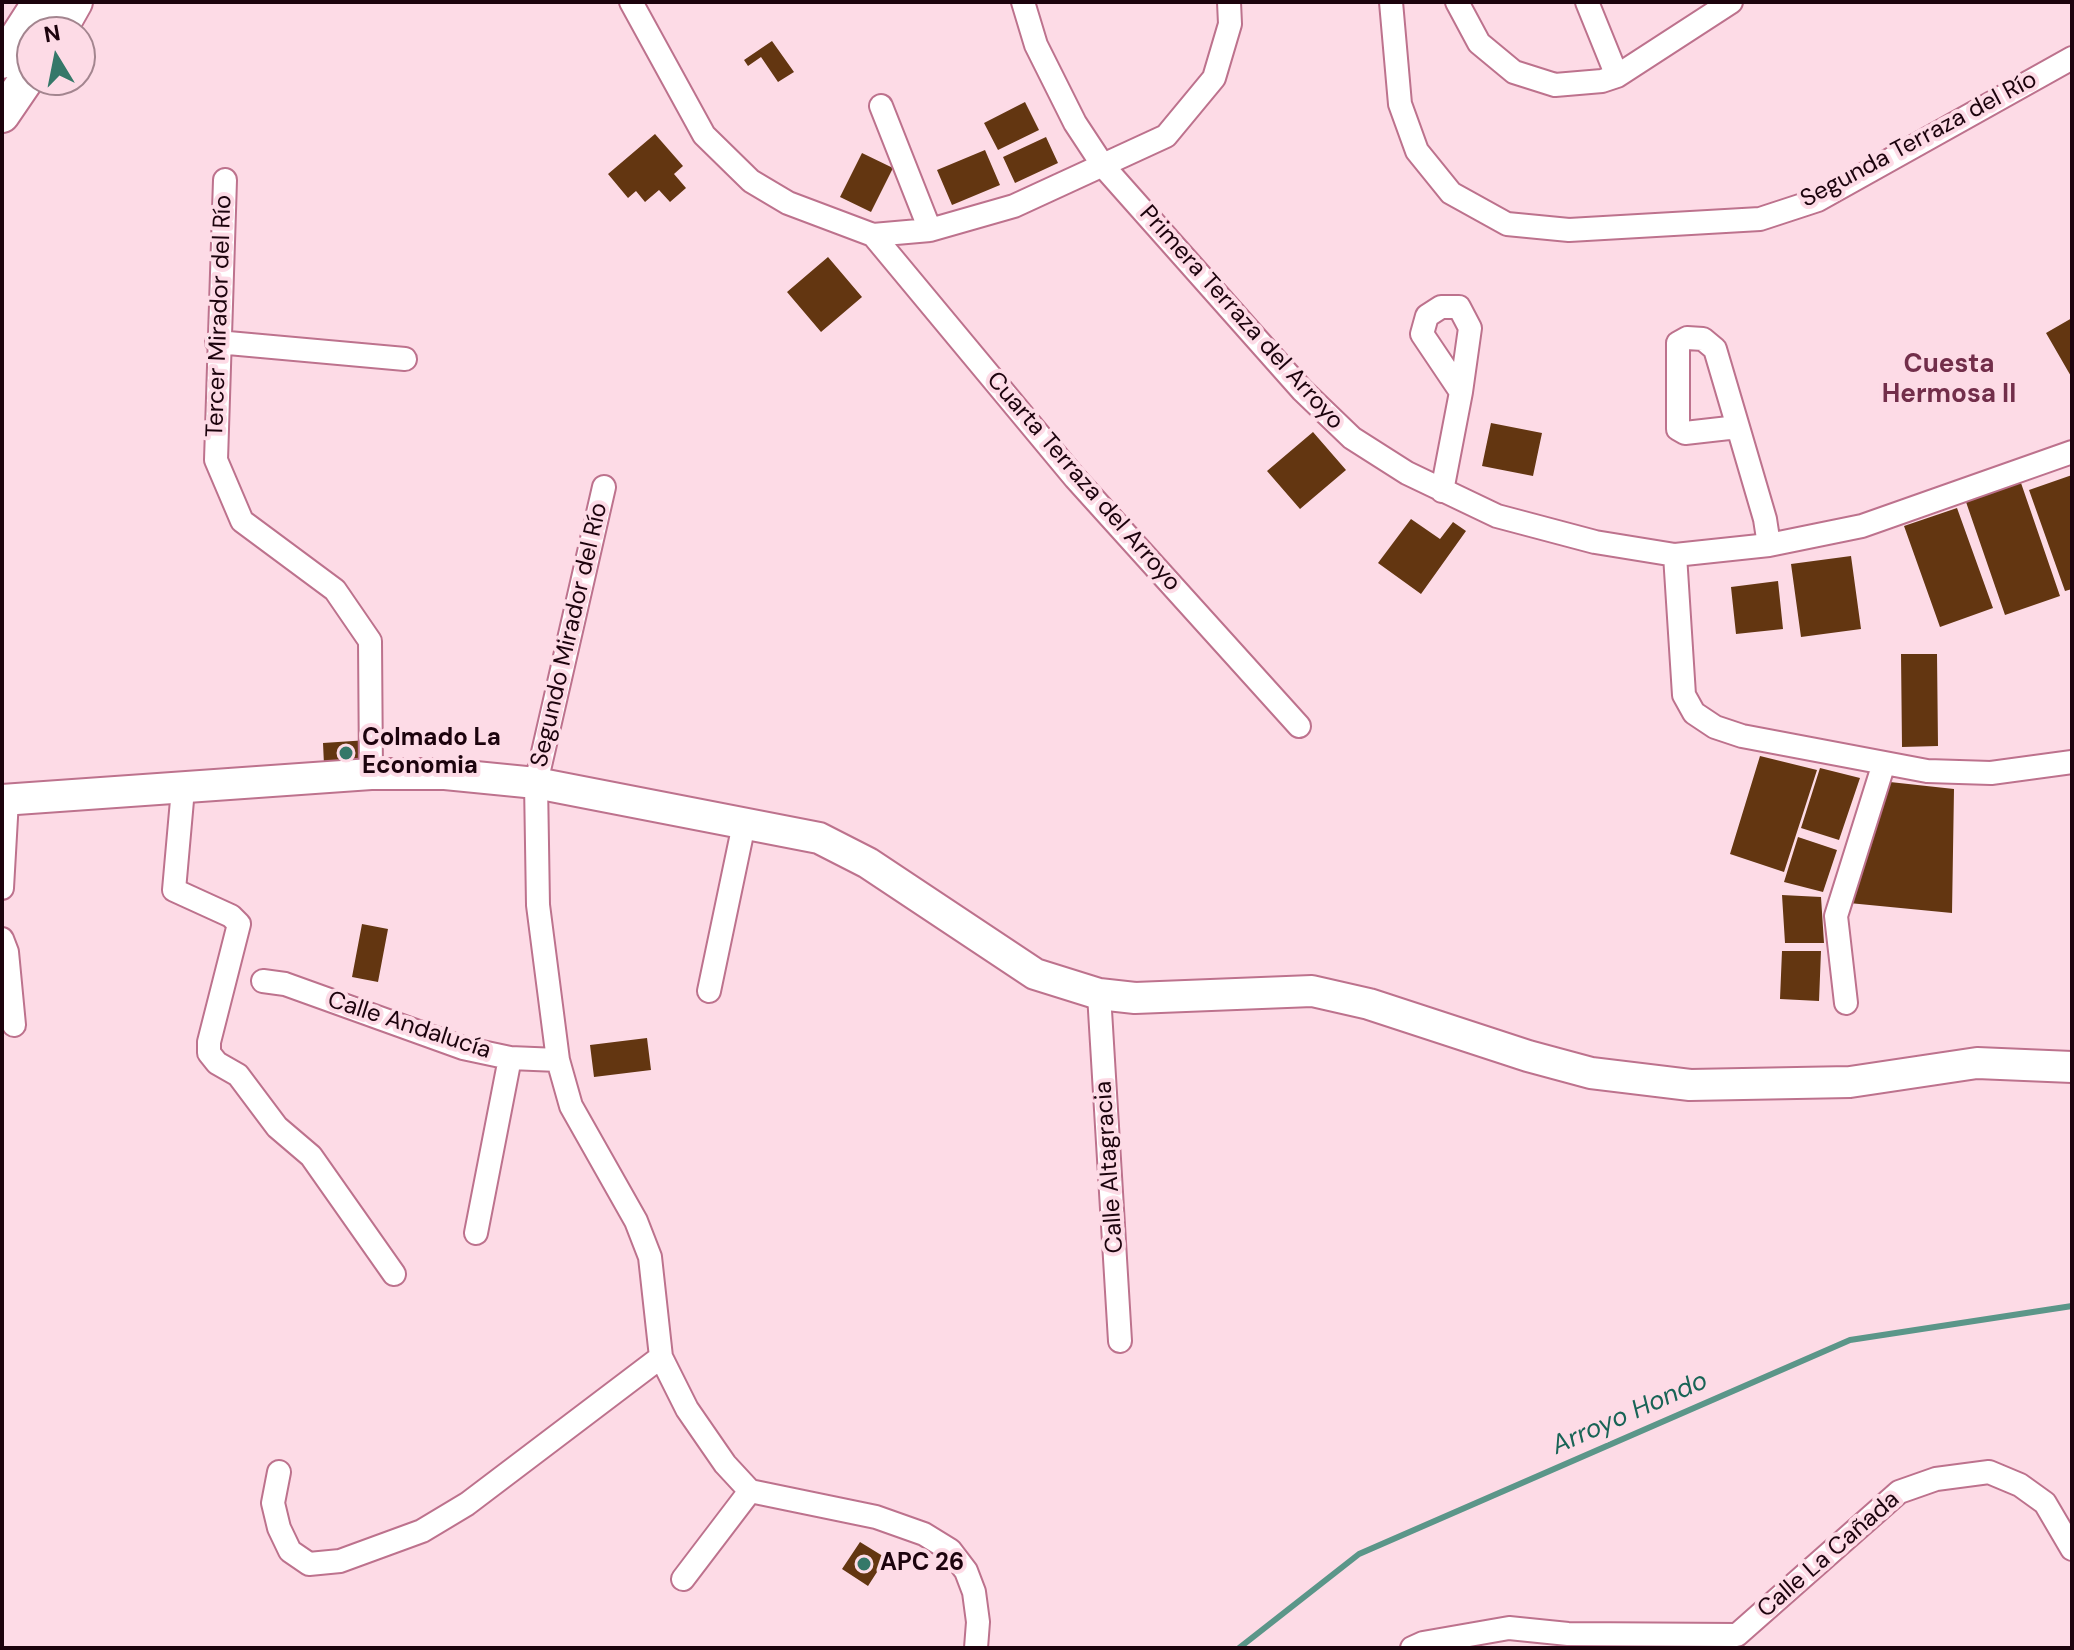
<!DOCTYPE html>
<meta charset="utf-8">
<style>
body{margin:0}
#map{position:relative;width:2074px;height:1650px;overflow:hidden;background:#fddbe6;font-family:"DM Sans",sans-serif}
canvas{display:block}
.frame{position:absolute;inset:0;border:4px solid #1c030d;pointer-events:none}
.north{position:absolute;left:16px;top:16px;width:80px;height:80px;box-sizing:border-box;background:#fddbe6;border:2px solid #a3858f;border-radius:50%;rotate:350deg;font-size:22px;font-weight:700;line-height:32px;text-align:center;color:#1c030d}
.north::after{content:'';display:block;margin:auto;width:28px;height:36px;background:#357869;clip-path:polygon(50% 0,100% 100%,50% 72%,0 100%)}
</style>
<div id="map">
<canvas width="2074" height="1650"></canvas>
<div class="frame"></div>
<div class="north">N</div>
</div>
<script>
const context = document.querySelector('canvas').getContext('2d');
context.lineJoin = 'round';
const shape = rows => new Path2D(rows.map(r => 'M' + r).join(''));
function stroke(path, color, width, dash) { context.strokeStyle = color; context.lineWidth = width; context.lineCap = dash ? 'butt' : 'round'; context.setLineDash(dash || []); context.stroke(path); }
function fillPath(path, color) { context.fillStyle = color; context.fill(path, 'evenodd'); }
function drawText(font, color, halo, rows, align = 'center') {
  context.font = font + ' "DM Sans",sans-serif'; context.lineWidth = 8; context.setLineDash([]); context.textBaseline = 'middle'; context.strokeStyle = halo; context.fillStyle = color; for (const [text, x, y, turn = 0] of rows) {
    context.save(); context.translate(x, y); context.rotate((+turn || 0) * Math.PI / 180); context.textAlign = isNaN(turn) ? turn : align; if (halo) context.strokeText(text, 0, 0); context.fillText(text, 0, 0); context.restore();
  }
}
stroke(shape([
 [1239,1648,1359,1554,1850,1340,2072,1306]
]), '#5b9689', 6);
fillPath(shape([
 [772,41,794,72,778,82,761,57,748,66,744,60],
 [1025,102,1039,130,998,150,984,123],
 [655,134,683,166,674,174,686,188,670,202,659,190,645,202,636,191,628,198,608,174],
 [1046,137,1058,163,1015,183,1003,157],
 [985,150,1000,185,952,205,937,170],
 [862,153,893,168,871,212,840,197],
 [828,257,862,297,821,332,787,292],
 [2072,318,2072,378,2046,333],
 [1491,423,1542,433,1533,476,1482,466],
 [1313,432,1346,470,1300,509,1267,471],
 [2072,475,2072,589,2065,591,2029,490],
 [2021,483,2060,596,2005,615,1966,502],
 [1957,508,1993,608,1940,627,1904,526],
 [1411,519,1440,539,1453,522,1466,531,1421,594,1378,563],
 [1851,556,1861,629,1801,637,1791,564],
 [1778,581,1783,629,1736,634,1731,587],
 [1901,654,1937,654,1938,746,1902,747],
 [368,740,369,763,324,765,323,743],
 [1760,756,1817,770,1784,872,1730,854],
 [1820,768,1860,778,1839,840,1801,828],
 [1890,782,1954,789,1952,913,1849,903],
 [1798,837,1837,850,1823,892,1784,882],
 [1782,895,1821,897,1824,943,1785,943],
 [362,924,388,929,378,982,352,977],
 [1782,951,1821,951,1819,1001,1780,999],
 [647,1038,651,1070,594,1077,590,1045],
 [860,1542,886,1558,868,1586,842,1569]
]), '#633611');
const street = shape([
 [631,2,704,135,751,181,788,203,873,235,930,230,1014,206,1166,136,1214,78,1230,24,1229,2],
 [1023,2,1036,45,1075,123,1104,167,1302,390,1352,438,1407,473,1497,516,1595,542,1675,555,1769,545,1862,526,2072,452],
 [1391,2,1400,104,1417,151,1451,193,1507,224,1569,230,1760,219,1818,200,2072,58],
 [1457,2,1479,43,1514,72,1555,85,1602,81,1617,76,1731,2],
 [1587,2,1617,76],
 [881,106,930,230],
 [225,180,216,460,242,521,335,590,370,641,371,774],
 [873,235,1075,478,1299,726],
 [217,342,405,359],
 [1738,427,1685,433,1678,429,1678,343,1687,338,1703,339,1715,349,1738,427,1765,519,1769,545],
 [604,487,536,783,538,905,558,1060,571,1106,636,1221,650,1257,661,1357,687,1409,725,1464,750,1491,876,1517,924,1534,950,1550,966,1571,974,1592,978,1622,976,1648],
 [1442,491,1461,392,1470,328,1459,307,1441,307,1427,316,1422,334,1461,392],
 [1675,555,1684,695,1694,713,1715,727,1742,736,1927,771,1991,773,2072,762],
 [183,789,174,890,231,916,239,924,209,1042,209,1053,217,1063,238,1075,277,1127,311,1156,394,1274],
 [2,888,7,800],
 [2,939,7,952,14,1025],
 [263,981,285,984,463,1048,510,1058,558,1060],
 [709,991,744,824],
 [1099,994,1120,1341],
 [1846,1003,1836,916,1884,763],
 [476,1233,510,1058],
 [279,1472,273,1503,279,1528,290,1551,309,1564,340,1561,422,1531,467,1504,661,1357],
 [683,1579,750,1491],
 [1412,1648,1423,1643,1509,1628,1568,1634,1737,1635,1899,1492,1936,1479,1989,1472,2020,1485,2045,1503,2072,1549]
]);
const secondary = shape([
 [2,800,371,774,445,774,536,783,819,838,868,863,1035,974,1099,994,1135,998,1312,991,1369,1004,1528,1056,1591,1073,1690,1085,1850,1082,1977,1063,2072,1067]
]);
const primary = shape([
 [58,32,75,2],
 [2,61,40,2],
 [2,115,32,71]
]);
stroke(street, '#bd728d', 26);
stroke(secondary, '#bd728d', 34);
stroke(primary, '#bd728d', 38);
stroke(street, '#fff', 22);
stroke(secondary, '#fff', 30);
stroke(primary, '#fff', 34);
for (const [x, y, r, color] of [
 [346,753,8,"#357869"],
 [864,1564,8,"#357869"]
]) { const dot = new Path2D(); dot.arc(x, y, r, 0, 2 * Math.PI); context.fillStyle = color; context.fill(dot); stroke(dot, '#fddbe6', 3); }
drawText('24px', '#1c030d', '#fddbe6', [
 ["Segunda Terraza del Río",1919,140,-28],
 ["Tercer Mirador del Río",220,316,-88],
 ["Primera Terraza del Arroyo",1241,318,48],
 ["Cuarta Terraza del Arroyo",1083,482,49],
 ["Segundo Mirador del Río",570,635,-77],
 ["Calle Andalucía",409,1026,18],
 ["Calle Altagracia",1110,1167,-94],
 ["Calle La Cañada",1829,1555,-41]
]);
drawText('bold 24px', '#1c030d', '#fddbe6', [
 ["Colmado La",362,739],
 ["Economia",362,767],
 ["APC 26",880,1564]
], 'left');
drawText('bold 26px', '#722e4a', '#fddbe6', [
 ["Cuesta",1949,365],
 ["Hermosa II",1949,395]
]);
drawText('italic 26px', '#186456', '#fddbe6', [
 ["Arroyo Hondo",1630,1414,-24]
]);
</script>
